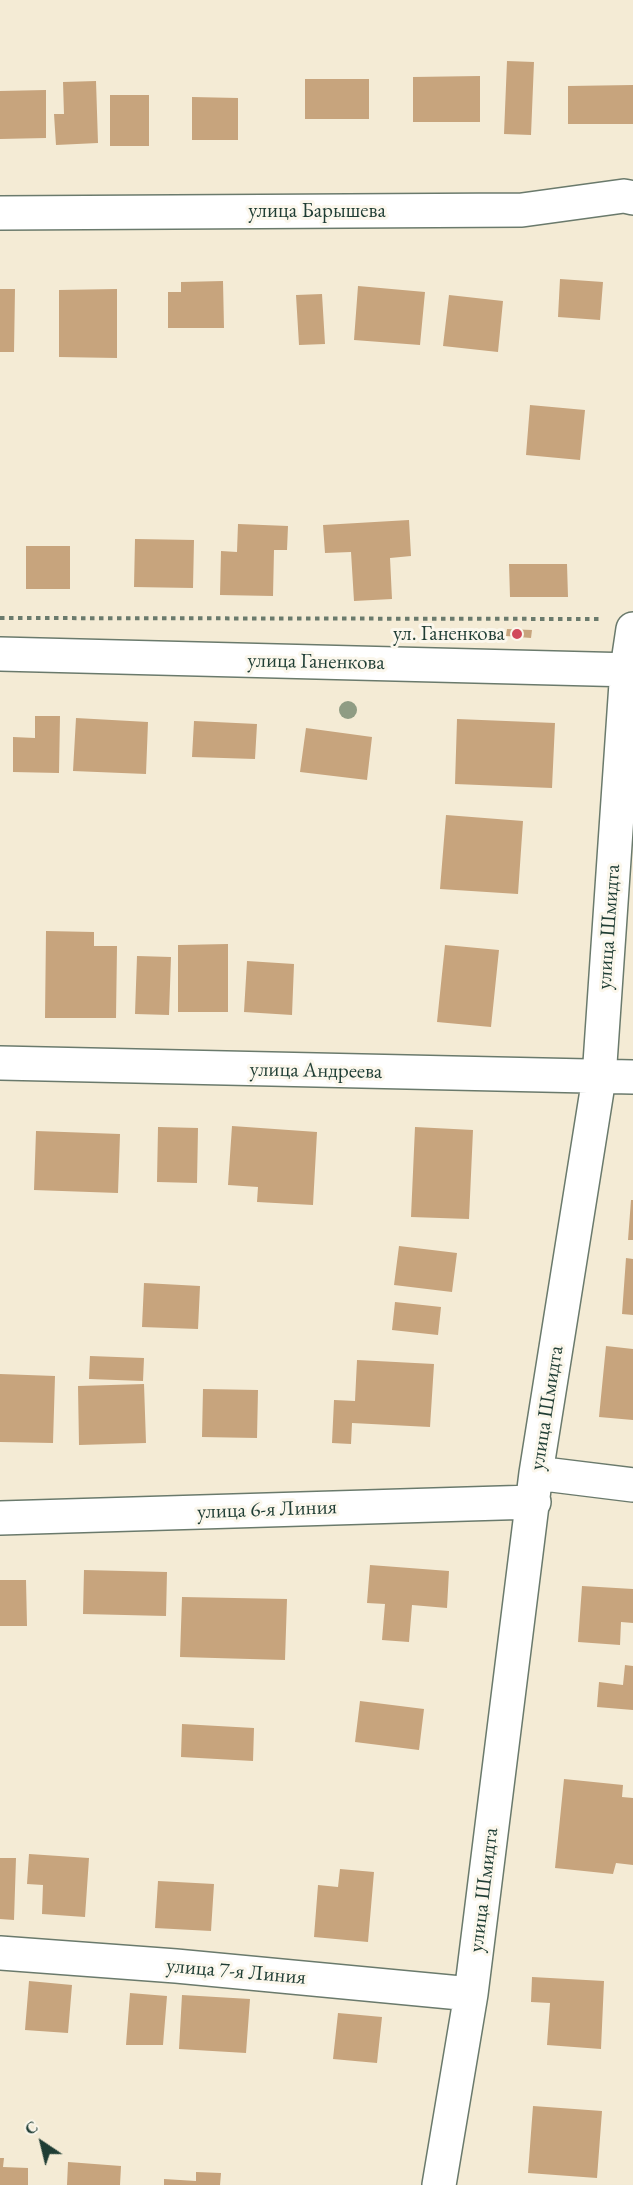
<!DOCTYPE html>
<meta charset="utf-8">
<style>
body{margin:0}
#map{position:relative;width:633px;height:2185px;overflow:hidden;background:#f4ebd5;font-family:"EB Garamond",serif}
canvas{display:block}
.north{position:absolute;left:12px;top:2113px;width:60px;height:60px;-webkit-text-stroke:4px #fbf7ec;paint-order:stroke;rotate:325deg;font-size:16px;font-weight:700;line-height:24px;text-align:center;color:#1f3d34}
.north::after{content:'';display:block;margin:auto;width:21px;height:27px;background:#1f3d34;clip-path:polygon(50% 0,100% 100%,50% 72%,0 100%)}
</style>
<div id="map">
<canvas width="633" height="2185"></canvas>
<div class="north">С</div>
</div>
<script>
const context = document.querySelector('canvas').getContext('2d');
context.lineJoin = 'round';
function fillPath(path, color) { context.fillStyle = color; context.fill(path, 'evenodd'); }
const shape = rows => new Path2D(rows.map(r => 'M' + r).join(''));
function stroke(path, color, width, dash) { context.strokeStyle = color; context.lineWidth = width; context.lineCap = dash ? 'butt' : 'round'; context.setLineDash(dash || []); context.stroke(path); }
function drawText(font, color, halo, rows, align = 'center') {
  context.font = font + ' "EB Garamond",serif'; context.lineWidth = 6; context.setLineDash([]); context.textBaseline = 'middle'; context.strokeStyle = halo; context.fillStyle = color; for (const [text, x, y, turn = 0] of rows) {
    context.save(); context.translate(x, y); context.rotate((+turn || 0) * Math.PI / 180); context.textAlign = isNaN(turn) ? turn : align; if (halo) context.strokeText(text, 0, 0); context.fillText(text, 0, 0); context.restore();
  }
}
fillPath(shape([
 [507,61,534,62,531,135,504,134],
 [480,76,480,122,413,122,413,77],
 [305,79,369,79,369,119,305,119],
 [96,81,98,143,56,145,54,114,64,114,63,82],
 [633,85,633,124,568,124,568,86],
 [46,90,46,138,0,139,0,91],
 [110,95,149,95,149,146,110,146],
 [192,97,238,98,238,140,192,140],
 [560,279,603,282,600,320,558,317],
 [223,281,224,328,168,328,168,292,181,292,181,282],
 [358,286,425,292,420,345,354,340],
 [0,289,15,289,14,352,0,352],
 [117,289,117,358,59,357,59,290],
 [322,294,325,344,299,345,296,295],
 [449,295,503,301,498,352,443,346],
 [530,405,585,410,580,460,526,455],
 [409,520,411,556,390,558,392,599,354,601,351,552,325,553,323,525],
 [238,524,288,526,287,550,274,550,273,596,220,595,221,551,237,552],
 [135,539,194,540,193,588,134,587],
 [26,546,70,546,70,589,26,589],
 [509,564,567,564,568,597,510,597],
 [507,629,532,630,531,638,506,636],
 [35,716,60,716,59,773,13,772,13,737,35,738],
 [76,718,148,722,146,774,73,771],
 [457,719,555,723,552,788,455,784],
 [194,721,257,724,255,759,192,757],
 [306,728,372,737,367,780,300,772],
 [446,815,523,821,518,894,440,889],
 [46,931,94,932,94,946,117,946,116,1018,45,1018],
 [228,944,228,1012,178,1012,178,945],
 [445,945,499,950,491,1027,437,1022],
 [137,956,171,957,169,1015,135,1014],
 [247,961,294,964,292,1015,244,1012],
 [232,1126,317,1132,313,1205,257,1202,258,1187,228,1185],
 [158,1127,198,1128,197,1183,157,1182],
 [415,1127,473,1130,469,1219,411,1217],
 [36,1131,120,1134,118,1193,34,1190],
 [631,1200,633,1200,633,1240,628,1240],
 [399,1246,457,1253,452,1292,394,1285],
 [626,1258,633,1259,633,1315,622,1314],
 [144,1283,200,1286,198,1329,142,1327],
 [395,1302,441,1307,438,1335,392,1330],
 [606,1346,633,1349,633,1420,599,1417],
 [90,1356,144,1358,143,1381,89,1379],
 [357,1360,434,1364,430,1427,352,1423,351,1444,332,1443,334,1400,355,1401],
 [0,1374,55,1376,53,1443,0,1442],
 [144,1384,146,1443,79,1445,78,1386],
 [203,1389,258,1390,257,1438,202,1437],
 [370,1565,449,1571,447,1608,412,1605,409,1642,382,1640,385,1604,367,1603],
 [84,1570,167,1572,166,1616,83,1614],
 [0,1580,26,1580,27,1626,0,1626],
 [582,1586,633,1589,633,1623,621,1622,620,1645,578,1642],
 [182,1597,287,1599,285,1660,180,1657],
 [625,1665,633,1666,633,1710,597,1707,599,1682,623,1685],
 [360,1701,424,1709,419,1750,355,1742],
 [182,1724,254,1728,253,1761,181,1757],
 [564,1779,623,1785,622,1797,633,1798,633,1865,616,1863,613,1874,555,1868],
 [29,1854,89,1858,85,1917,42,1914,43,1885,27,1884],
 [0,1858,16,1858,14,1920,0,1919],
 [340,1869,374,1872,368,1942,314,1937,318,1885,338,1887],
 [158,1881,214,1884,211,1931,155,1928],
 [532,1977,604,1981,601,2049,547,2045,550,2003,531,2002],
 [29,1981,72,1985,68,2033,25,2030],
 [130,1993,167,1996,163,2045,126,2045],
 [182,1995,250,1999,246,2053,179,2049],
 [338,2013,382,2017,377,2063,333,2059],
 [533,2106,602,2111,597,2178,528,2173],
 [0,2158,4,2158,3,2167,28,2168,28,2185,0,2185],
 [68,2162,121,2166,120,2185,67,2185],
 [196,2172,221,2173,220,2185,164,2185,164,2179,196,2181]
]), '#c7a47d');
const minor = shape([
 [0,213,522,210,624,196,633,198],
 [0,654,633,670],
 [0,1063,633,1077],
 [536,1473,633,1485],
 [0,1518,534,1502],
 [0,1953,176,1966,471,1994],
 [439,2185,471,1994,536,1473,599,1078,627,669,633,629]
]);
stroke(minor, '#6a7a6c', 36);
stroke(shape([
 [0,618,602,619]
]), '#6a7a6c', 4, [4.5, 4.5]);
stroke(minor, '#fff', 33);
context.fillStyle = '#8f9c84';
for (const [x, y] of [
 [348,710]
]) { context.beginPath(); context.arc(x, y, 9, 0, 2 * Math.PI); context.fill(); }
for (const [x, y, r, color] of [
 [517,634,6,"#d1495b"]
]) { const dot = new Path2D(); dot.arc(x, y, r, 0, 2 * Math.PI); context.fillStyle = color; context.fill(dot); stroke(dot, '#fbf7ec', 2); }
drawText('21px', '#1f3d34', '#fbf7ec', [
 ["улица Барышева",317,211],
 ["улица Ганенкова",316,662,1],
 ["улица Шмидта",609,927,-86],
 ["улица Андреева",316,1071,1],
 ["улица Шмидта",547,1408,-81],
 ["улица 6-я Линия",267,1510,-2],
 ["улица Шмидта",484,1890,-83],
 ["улица 7-я Линия",236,1972,5]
]);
drawText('21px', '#1f3d34', '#fbf7ec', [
 ["ул. Ганенкова",505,634]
], 'right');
</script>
